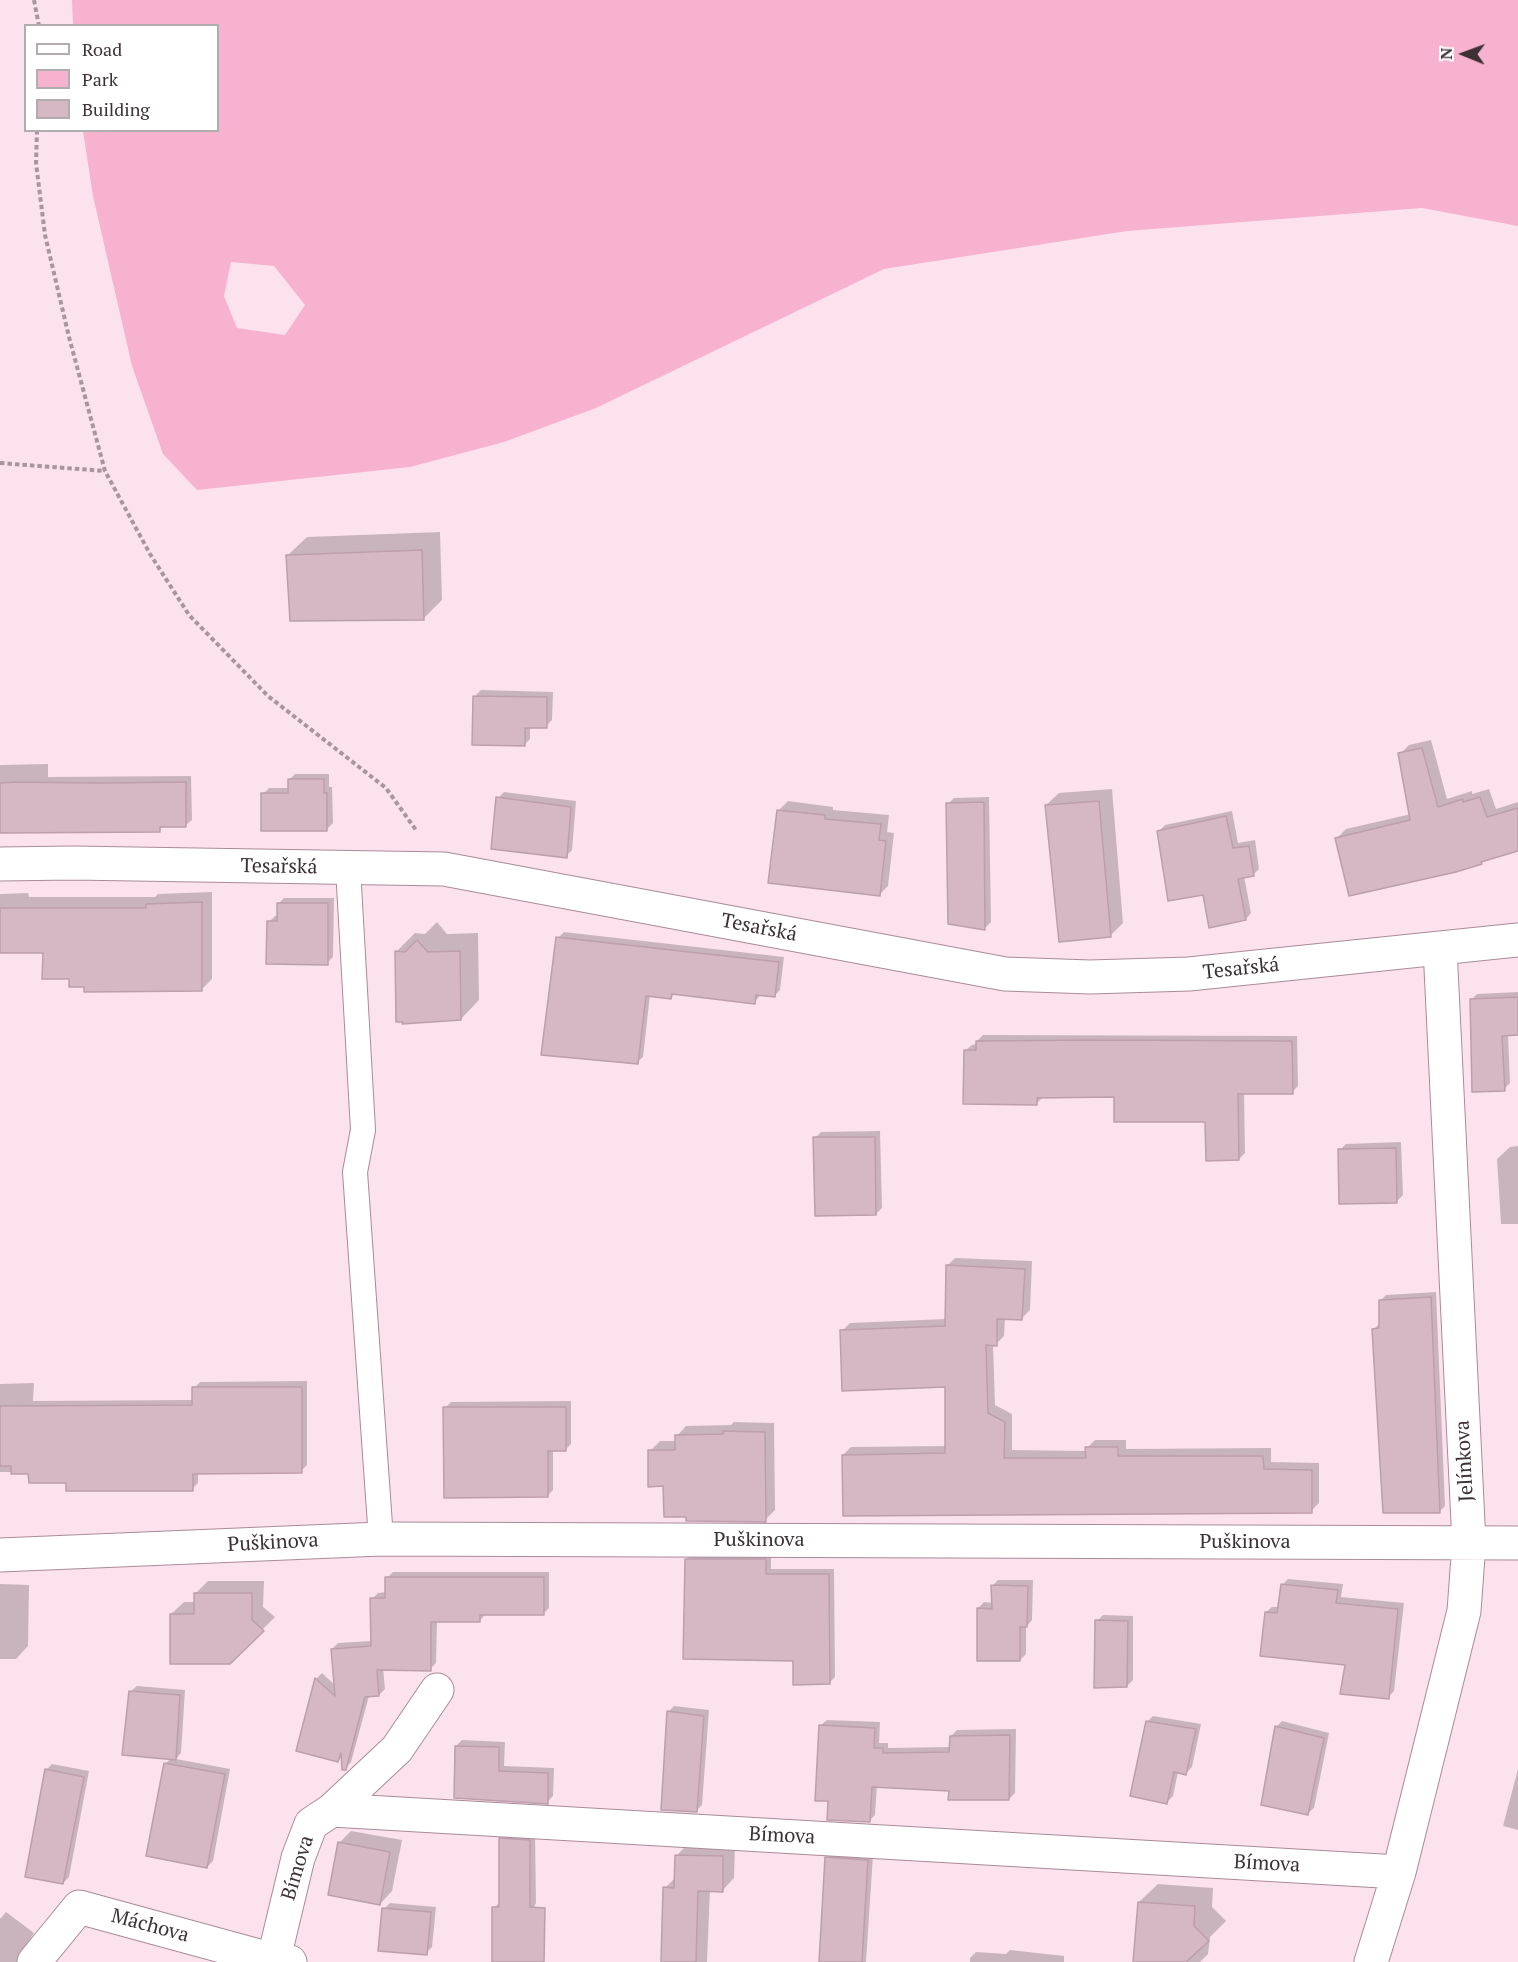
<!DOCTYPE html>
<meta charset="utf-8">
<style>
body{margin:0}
#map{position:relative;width:1518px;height:1962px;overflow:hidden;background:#fce2ed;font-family:"PT Serif",serif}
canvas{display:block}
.legend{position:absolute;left:24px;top:24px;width:195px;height:108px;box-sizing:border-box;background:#fff;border:2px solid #b1adaf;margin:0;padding:8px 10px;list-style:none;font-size:18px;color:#3d3136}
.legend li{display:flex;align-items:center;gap:12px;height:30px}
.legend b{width:30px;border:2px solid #b1adaf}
.north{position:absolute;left:1434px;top:24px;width:60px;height:60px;-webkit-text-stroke:4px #fff;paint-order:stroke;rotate:271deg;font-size:16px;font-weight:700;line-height:24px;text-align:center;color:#3d3136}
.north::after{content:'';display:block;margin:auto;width:21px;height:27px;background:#3d3136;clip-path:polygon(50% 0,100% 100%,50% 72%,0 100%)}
</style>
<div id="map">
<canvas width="1518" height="1962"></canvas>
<ul class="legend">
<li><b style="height:8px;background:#fff"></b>Road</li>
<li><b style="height:16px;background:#f7b2d0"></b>Park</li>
<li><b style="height:16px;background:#d6b7c4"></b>Building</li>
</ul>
<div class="north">N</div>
</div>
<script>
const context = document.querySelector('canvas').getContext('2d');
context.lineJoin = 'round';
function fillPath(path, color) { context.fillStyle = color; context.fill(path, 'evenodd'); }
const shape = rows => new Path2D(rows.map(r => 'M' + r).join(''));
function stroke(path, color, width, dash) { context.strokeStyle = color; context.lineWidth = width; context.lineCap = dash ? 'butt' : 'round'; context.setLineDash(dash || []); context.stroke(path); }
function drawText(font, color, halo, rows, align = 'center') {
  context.font = font + ' "PT Serif",serif'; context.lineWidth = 4.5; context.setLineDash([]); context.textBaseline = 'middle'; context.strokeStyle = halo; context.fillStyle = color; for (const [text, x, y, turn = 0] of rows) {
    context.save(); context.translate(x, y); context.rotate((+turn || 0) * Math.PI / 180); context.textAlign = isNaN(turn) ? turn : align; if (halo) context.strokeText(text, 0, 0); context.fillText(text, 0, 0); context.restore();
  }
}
fillPath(shape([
 [72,0,1518,0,1518,226,1422,208,1127,231,884,269,596,408,504,442,410,467,197,490,163,454,132,366,93,196,83,131,218,130,218,26,73,25],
 [231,262,274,266,305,305,285,335,237,328,224,296]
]), '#f7b2d0');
fillPath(shape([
 [440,532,442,600,423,619,288,555,307,537],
 [481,690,553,692,552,720,546,726,530,726,530,739,524,745,475,696],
 [1431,740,1447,799,1472,791,1472,794,1489,789,1496,809,1518,802,1518,849,1485,859,1481,863,1337,838,1346,829,1411,814,1400,754,1409,745],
 [48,764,48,777,191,776,192,820,186,825,164,825,159,830,0,831,0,765],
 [295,774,329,774,329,787,332,787,333,823,327,829,263,794,269,788,290,788,289,780],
 [1112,789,1123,923,1110,936,1046,805,1059,793],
 [504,792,576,801,572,850,566,856,498,798],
 [989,797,991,922,985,928,948,804,954,798],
 [788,801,833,807,833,810,889,815,887,832,894,833,888,886,879,895,779,810],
 [1232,811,1238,843,1255,840,1259,869,1253,875,1244,876,1251,913,1246,919,1204,894,1159,831,1165,825],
 [212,892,212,979,201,990,86,986,70,978,44,951,0,951,0,894,28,893,29,897,155,897,158,894],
 [284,898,334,898,333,957,327,963,269,922,275,916,279,916,278,904],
 [437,922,447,934,478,933,479,1000,461,1019,396,952,415,933,425,934],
 [564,932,784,957,780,990,774,996,761,994,754,1003,675,993,671,997,650,995,643,1057,637,1062,558,938],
 [1518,992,1518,1033,1508,1034,1510,1083,1504,1089,1471,1000,1477,994],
 [983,1035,1297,1036,1298,1086,1292,1092,1244,1093,1245,1153,1239,1159,1206,1121,1116,1096,1042,1098,1036,1104,966,1050,972,1045,977,1044,977,1041],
 [880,1131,882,1208,876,1214,815,1138,821,1132],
 [1401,1142,1403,1195,1397,1201,1340,1150,1346,1144],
 [1518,1146,1518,1224,1501,1224,1497,1159,1510,1147],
 [955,1258,1032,1261,1030,1310,1022,1318,1005,1318,1004,1336,996,1344,993,1344,995,1405,1012,1414,1012,1450,1087,1451,1087,1448,1095,1440,1126,1440,1126,1449,1271,1448,1271,1462,1319,1463,1319,1503,1311,1511,843,1455,851,1447,947,1446,946,1386,842,1331,850,1323,946,1319,947,1266],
 [1436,1292,1445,1506,1439,1512,1374,1329,1380,1323,1380,1301,1386,1295],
 [307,1381,307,1465,301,1471,198,1472,198,1483,192,1489,68,1481,30,1472,0,1472,0,1384,34,1383,33,1401,194,1400,194,1388,200,1382],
 [571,1401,571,1444,565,1450,553,1450,553,1490,547,1496,445,1408,451,1402],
 [734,1422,774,1423,775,1510,765,1520,688,1515,665,1485,650,1451,660,1441,677,1441,677,1436,686,1426,731,1425],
 [693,1554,771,1554,771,1569,834,1569,835,1677,829,1683,794,1660,687,1559],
 [393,1572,549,1572,549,1608,543,1614,485,1615,479,1621,437,1621,436,1663,430,1669,383,1668,385,1689,379,1695,369,1696,351,1762,345,1768,342,1756,338,1760,298,1750,316,1679,322,1673,336,1686,332,1649,338,1643,372,1641,372,1599,378,1593,387,1592,387,1578],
 [1288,1579,1343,1584,1341,1597,1404,1603,1394,1691,1388,1697,1346,1664,1266,1612,1272,1607,1280,1607,1282,1585],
 [998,1580,1033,1580,1032,1620,1026,1627,1026,1654,1020,1660,978,1608,984,1602,993,1603,992,1586],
 [208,1581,264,1581,263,1607,275,1617,229,1663,171,1614,184,1602,195,1602,195,1594],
 [0,1584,29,1585,28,1646,16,1659,0,1659],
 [1103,1615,1133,1616,1133,1680,1127,1686,1097,1621],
 [137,1686,185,1690,181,1753,176,1759,230,1769,213,1861,207,1867,165,1764,171,1758,131,1691],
 [674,1706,709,1710,702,1805,696,1811,668,1712],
 [1153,1716,1201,1724,1192,1767,1186,1773,1178,1772,1173,1796,1167,1802,1147,1722],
 [827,1720,880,1722,879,1743,888,1743,888,1748,951,1747,951,1736,957,1730,1016,1729,1015,1793,1009,1799,950,1789,877,1785,875,1815,869,1821,829,1800,821,1725],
 [1282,1721,1329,1733,1314,1808,1308,1813,1276,1727],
 [462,1740,505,1742,504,1766,554,1768,553,1796,547,1802,456,1746],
 [52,1764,89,1771,69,1877,63,1883,46,1770],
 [1518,1769,1518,1830,1503,1826],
 [351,1831,402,1840,392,1891,380,1904,339,1843],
 [506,1833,535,1835,536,1903,507,1962,493,1962,494,1908,500,1902,500,1839],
 [689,1843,735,1845,734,1878,722,1891,710,1890,707,1962,662,1962,665,1888,676,1877,677,1855],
 [832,1852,873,1855,866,1962,820,1962,826,1858],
 [1158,1884,1213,1888,1212,1907,1226,1921,1210,1937,1208,1954,1200,1962,1135,1962,1139,1902],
 [390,1903,436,1907,432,1947,426,1953,384,1909],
 [6,1912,34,1933,24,1949,27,1962,0,1962,0,1919],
 [1010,1950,1064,1956,1064,1962,970,1962,970,1958,976,1952,1006,1954]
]), '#0003');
const building = shape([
 [422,550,424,620,290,621,286,555,422,550],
 [473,696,547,697,547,728,525,728,525,746,472,745,473,696],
 [1422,748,1438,807,1463,799,1463,802,1480,797,1487,817,1518,808,1518,851,1481,862,1482,864,1456,872,1349,896,1335,838,1410,820,1398,753,1422,748],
 [288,779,324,779,324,793,327,793,327,831,261,831,261,793,288,793,288,779],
 [17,782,100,783,186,782,186,827,160,827,160,832,0,833,0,783,17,782],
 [496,797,571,807,567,858,491,849,496,797],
 [1099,801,1111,937,1059,942,1045,805,1099,801],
 [984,802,985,930,948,924,946,803,984,802],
 [777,810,825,815,825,819,881,824,879,840,886,841,880,896,768,883,777,810],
 [1226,816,1233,848,1249,846,1254,876,1238,879,1246,920,1209,928,1203,895,1168,901,1157,831,1226,816],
 [202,902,202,991,84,992,84,987,69,987,69,979,42,979,43,953,0,953,0,908,146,908,146,904,202,902],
 [277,903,328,903,328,965,266,964,267,921,277,921,277,903],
 [556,937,779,962,775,997,756,995,755,1004,672,994,671,999,646,996,638,1064,541,1055,556,937],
 [417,940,428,952,460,951,461,1020,402,1024,403,1022,396,1022,395,951,405,952,417,940],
 [1518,997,1518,1035,1502,1036,1505,1091,1472,1092,1470,999,1518,997],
 [1095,1040,1292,1041,1293,1094,1238,1094,1239,1160,1206,1161,1205,1122,1114,1122,1114,1097,1037,1098,1037,1105,963,1104,964,1050,976,1050,976,1041,1095,1040],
 [813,1137,875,1137,876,1215,815,1216,813,1137],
 [1396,1148,1397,1203,1339,1204,1338,1149,1396,1148],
 [946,1265,1025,1269,1022,1320,997,1319,997,1346,986,1345,988,1413,1005,1422,1004,1458,1086,1458,1085,1447,1118,1447,1118,1456,1263,1456,1264,1469,1312,1470,1312,1513,843,1516,842,1455,945,1453,945,1387,842,1391,840,1330,945,1326,946,1265],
 [1431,1297,1440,1513,1383,1513,1372,1329,1379,1328,1379,1300,1431,1297],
 [192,1387,302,1387,302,1473,193,1474,193,1491,66,1491,66,1483,29,1483,28,1474,11,1474,11,1466,0,1466,0,1406,192,1405,192,1387],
 [443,1407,566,1407,566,1451,548,1451,548,1497,444,1498,443,1407],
 [723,1431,765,1432,766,1522,686,1521,686,1517,664,1517,663,1486,648,1487,648,1450,675,1450,675,1435,723,1434,723,1431],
 [685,1559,766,1559,766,1574,829,1574,830,1684,793,1685,793,1661,683,1659,685,1559],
 [385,1577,544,1577,544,1615,480,1615,480,1622,431,1622,431,1671,377,1670,379,1696,365,1697,346,1770,342,1770,341,1753,338,1762,296,1751,315,1678,335,1696,331,1649,371,1646,370,1598,385,1598,385,1577],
 [1281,1584,1338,1590,1336,1603,1398,1609,1389,1699,1340,1694,1345,1665,1260,1656,1265,1612,1277,1613,1281,1584],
 [991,1585,1028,1586,1027,1627,1020,1627,1020,1661,977,1661,977,1608,992,1609,991,1585],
 [194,1593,252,1593,252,1620,264,1631,230,1664,170,1664,170,1614,194,1614,194,1593],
 [1095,1620,1128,1621,1127,1687,1094,1688,1095,1620],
 [129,1691,180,1695,176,1760,122,1755,129,1691],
 [667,1711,704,1716,697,1812,661,1810,667,1711],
 [1146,1721,1196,1729,1186,1775,1174,1772,1167,1804,1130,1796,1146,1721],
 [819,1725,875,1728,874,1748,883,1748,883,1753,949,1752,950,1736,1010,1735,1009,1800,948,1800,949,1791,872,1787,870,1822,827,1820,828,1801,815,1801,819,1725],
 [1275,1726,1324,1738,1308,1815,1261,1805,1275,1726],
 [455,1746,499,1747,499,1771,548,1773,548,1804,454,1798,455,1746],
 [164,1763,225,1774,207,1868,146,1856,164,1763],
 [45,1769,84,1777,63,1884,25,1877,45,1769],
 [499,1838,530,1840,530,1907,545,1908,544,1962,492,1962,492,1907,499,1907,499,1838],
 [338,1842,390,1852,380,1905,328,1895,338,1842],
 [675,1855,723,1856,723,1892,698,1891,696,1962,661,1962,663,1887,674,1888,675,1855],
 [825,1857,868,1860,862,1962,819,1962,825,1857],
 [1138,1902,1195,1906,1194,1926,1209,1941,1186,1962,1133,1962,1138,1902],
 [382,1908,431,1912,427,1955,378,1951,382,1908]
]);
fillPath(building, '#d6b7c4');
stroke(building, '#bd9eab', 1.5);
const lane = shape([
 [348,868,363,1130,355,1172,381,1539]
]);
const street = shape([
 [0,864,73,863,444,869,1005,974,1090,977,1189,974,1518,940],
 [0,1555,381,1539,1518,1543],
 [332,1810,397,1749,437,1690],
 [34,1962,79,1907,273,1960,290,1962],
 [273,1962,298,1858,311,1824,332,1810,1399,1872],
 [1371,1962,1399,1872,1464,1611,1469,1543,1440,948]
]);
stroke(lane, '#a98b98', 26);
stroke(street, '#a98b98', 35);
stroke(shape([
 [34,0,39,26],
 [37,130,36,163,45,235,69,337,105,471,150,554,189,615,268,696,386,788,416,830],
 [0,463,105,471]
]), '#a9959d', 4, [4.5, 3]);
stroke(lane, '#fff', 24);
stroke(street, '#fff', 33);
drawText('20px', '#3d3136', '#fff', [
 ["Tesařská",279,867,1],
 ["Tesařská",759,928,11],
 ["Tesařská",1241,969,-6],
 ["Jelínkova",1465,1461,-93],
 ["Puškinova",759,1540],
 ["Puškinova",1245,1542],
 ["Puškinova",273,1543,-3],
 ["Bímova",782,1836,3],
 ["Bímova",1267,1864,3],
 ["Bímova",298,1868,-73],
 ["Máchova",150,1926,15]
]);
</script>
